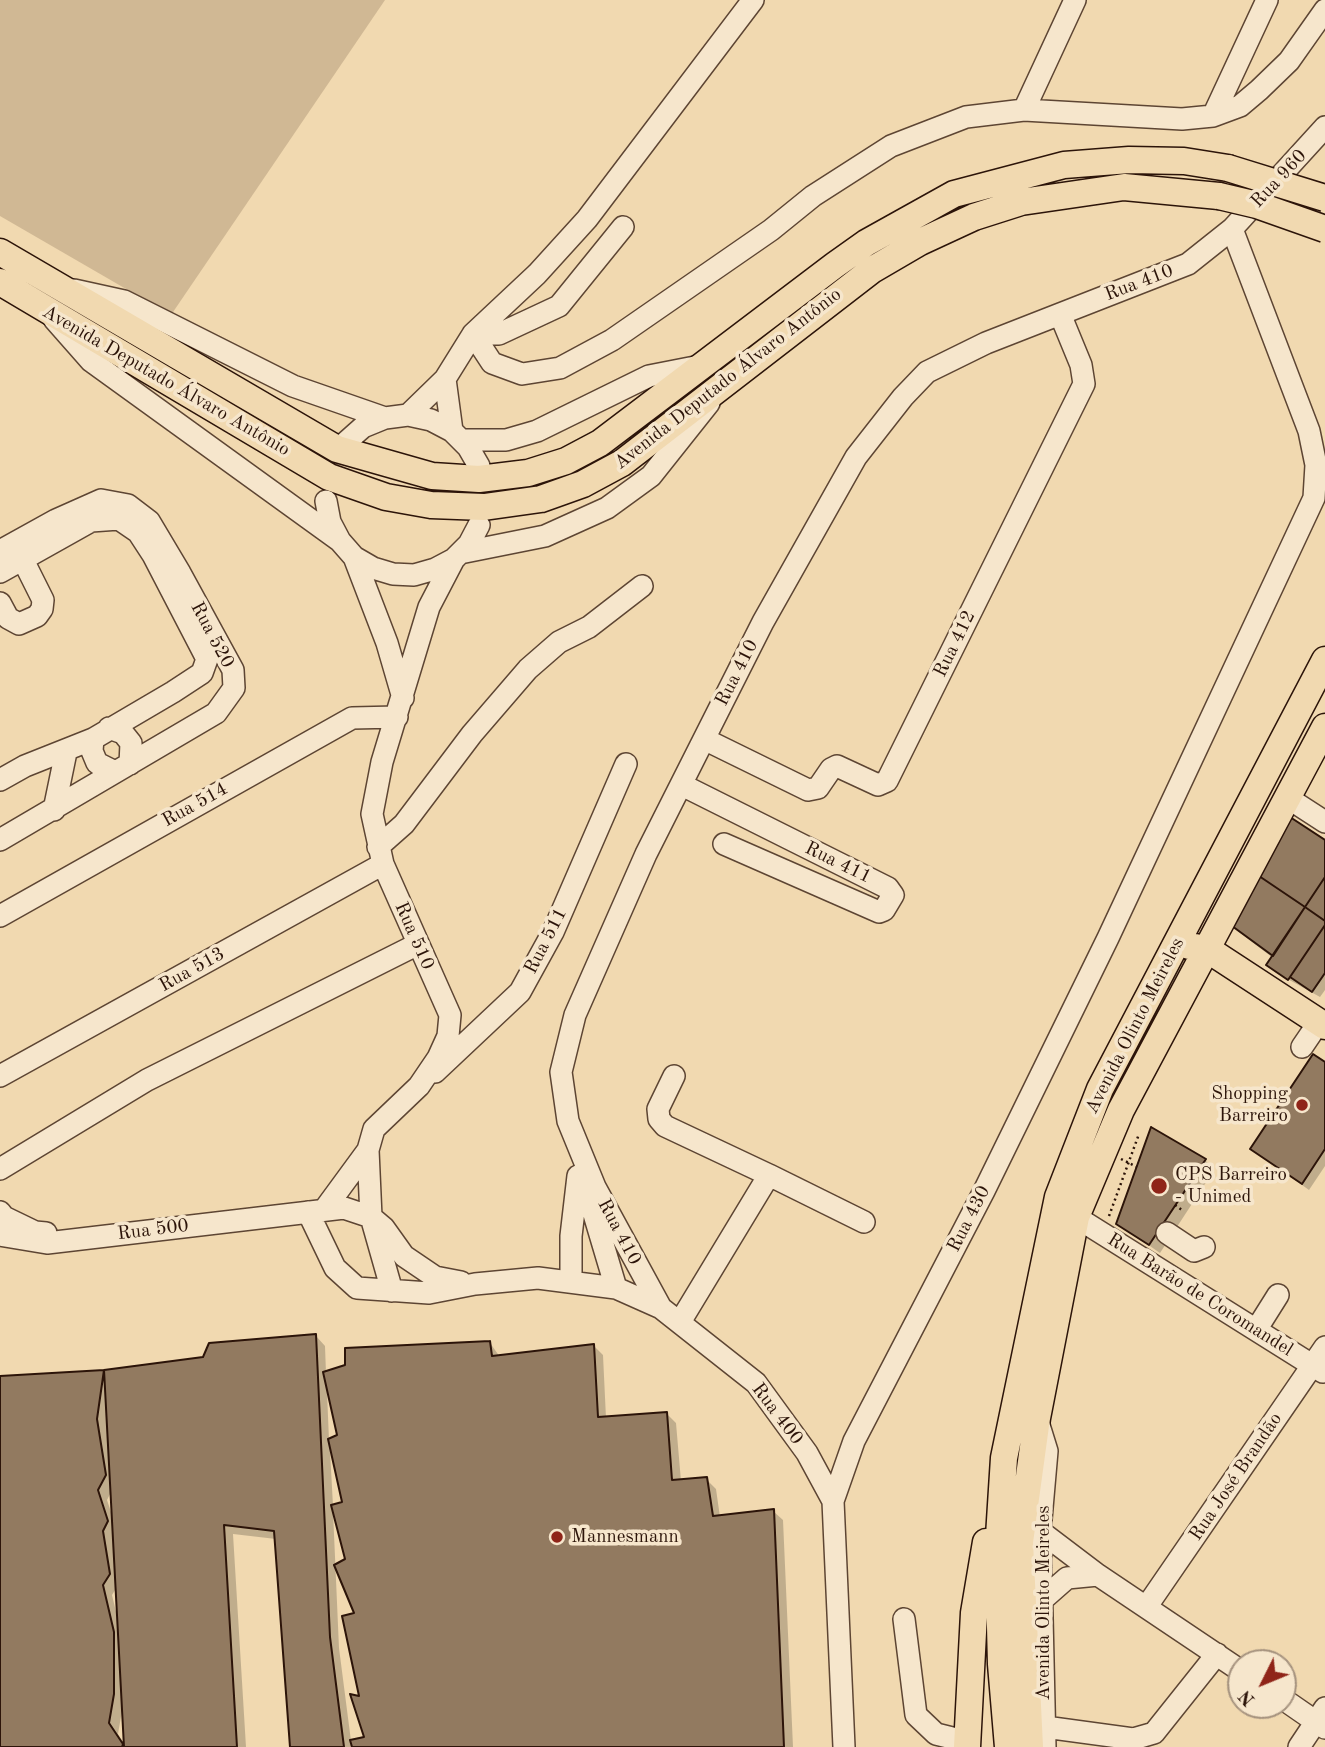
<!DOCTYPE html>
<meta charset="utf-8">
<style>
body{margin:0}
#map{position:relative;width:1325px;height:1747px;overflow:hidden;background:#f1d9b0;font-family:"Old Standard TT",serif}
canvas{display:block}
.north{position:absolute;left:1227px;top:1649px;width:70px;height:70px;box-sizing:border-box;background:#f6e6cc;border:2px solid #a5927e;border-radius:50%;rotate:227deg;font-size:19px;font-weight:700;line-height:28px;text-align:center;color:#2c1409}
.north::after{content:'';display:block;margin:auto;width:24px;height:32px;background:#8f2418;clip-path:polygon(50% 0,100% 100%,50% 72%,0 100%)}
</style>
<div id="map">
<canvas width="1325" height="1747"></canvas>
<div class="north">N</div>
</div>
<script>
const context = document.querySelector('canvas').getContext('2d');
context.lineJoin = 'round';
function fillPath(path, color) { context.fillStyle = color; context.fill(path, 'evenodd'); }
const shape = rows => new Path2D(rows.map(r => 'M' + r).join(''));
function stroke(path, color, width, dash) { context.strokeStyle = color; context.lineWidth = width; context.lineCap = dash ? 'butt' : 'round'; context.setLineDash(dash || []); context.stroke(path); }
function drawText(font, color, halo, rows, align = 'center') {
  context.font = font + ' "Old Standard TT",serif'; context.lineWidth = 7; context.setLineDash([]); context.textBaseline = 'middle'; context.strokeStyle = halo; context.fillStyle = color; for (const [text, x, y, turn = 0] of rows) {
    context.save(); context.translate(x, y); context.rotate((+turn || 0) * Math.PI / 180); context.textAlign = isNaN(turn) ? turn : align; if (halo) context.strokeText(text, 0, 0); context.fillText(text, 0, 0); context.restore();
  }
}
fillPath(shape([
 [0,0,385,0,171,315,0,216]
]), '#d0b894');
fillPath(shape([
 [1291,819,1325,842,1325,990,1320,997,1275,972,1268,965,1273,958,1235,929],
 [1325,1064,1325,1166,1309,1190,1252,1149],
 [1205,1160,1214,1170,1160,1253,1118,1224],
 [316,1336,325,1346,326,1373,490,1343,500,1357,594,1346,603,1355,606,1418,667,1414,676,1423,681,1481,706,1479,716,1489,720,1517,773,1511,783,1520,793,1747,292,1747,276,1539,233,1534,246,1747,0,1747,0,1378,104,1372,205,1359],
 [327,1392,340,1436,329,1440],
 [332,1449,345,1504,333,1506,330,1450],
 [112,1490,113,1518,107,1500],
 [333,1511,347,1560,356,1615,367,1738,351,1741,339,1648],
 [117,1587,119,1616,117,1616,112,1595],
 [122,1711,125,1745,118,1734]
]), '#0003');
const building = shape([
 [1290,817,1325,840,1325,877,1305,907,1259,876,1290,817],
 [1259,876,1305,907,1273,956,1232,926,1259,876],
 [1325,877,1325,921,1305,907,1325,877],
 [1305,907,1325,921,1325,925,1288,980,1266,965,1305,907],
 [1325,925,1325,973,1312,992,1290,977,1325,925],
 [1313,1054,1325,1062,1325,1149,1302,1184,1250,1149,1313,1054],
 [1151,1127,1206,1159,1149,1245,1116,1224,1151,1127],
 [316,1334,330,1637,344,1747,290,1747,274,1531,224,1525,237,1747,124,1747,104,1370,203,1357,209,1343,316,1334],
 [490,1341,492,1356,594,1344,598,1417,667,1412,672,1480,707,1477,713,1516,774,1509,784,1747,352,1747,350,1740,364,1737,350,1694,359,1696,342,1616,354,1613,334,1565,345,1559,331,1505,342,1502,328,1439,337,1435,323,1372,345,1365,345,1348,490,1341],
 [104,1370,97,1419,106,1475,98,1490,108,1521,103,1531,110,1574,103,1585,114,1632,114,1694,109,1723,123,1744,122,1747,0,1747,0,1376,104,1370]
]);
fillPath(building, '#927a60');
stroke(building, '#2c1409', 2);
const minor = shape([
 [1024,110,1075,0],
 [1213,116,1267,0],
 [74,290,124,301,293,386,385,418],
 [54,319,91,361,340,541],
 [473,334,492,363,522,374,560,368,612,340,771,230,813,196,891,146,966,117,1024,110,1182,119,1213,116,1240,106,1259,90,1289,61,1325,10],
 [473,334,499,334,559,306,623,227],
 [445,379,452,431],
 [408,415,445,379,473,334,537,274,587,219,753,0],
 [461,440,506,440,537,431,649,376,700,366],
 [345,443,363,427,385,418,408,415,431,420,452,431,468,447,479,466],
 [326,501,330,522,340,541,354,557,373,568,393,574,414,575,435,569,454,559],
 [0,551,56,520,101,500,128,505,149,521,180,573,233,670,234,688,216,713,0,840],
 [460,553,545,536,607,508,651,476,709,403],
 [354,557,387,643,403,698],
 [0,572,91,521,119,519,138,532,153,555,207,659,202,673,173,692,93,739,25,766,0,780],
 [0,603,8,618,19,624,37,616,42,609,43,600,17,548],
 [109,728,123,733,131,743,130,764],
 [93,739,92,751,97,763,115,772],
 [704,739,808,790,818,788,831,769,837,766,878,785,887,781,1084,384,1081,365,1060,314],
 [682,785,888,888,893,895,884,910,879,912,724,844],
 [1288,798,1325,822],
 [54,810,66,752],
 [378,847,404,824,472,734,528,669,559,642,589,627,642,586],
 [0,916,352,718,397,717],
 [1302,1047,1319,1022],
 [435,1072,520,992,553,932,626,764],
 [0,1076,383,864],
 [674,1076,658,1109,659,1119,665,1126,769,1175,680,1322],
 [0,1169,147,1080,418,944],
 [769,1175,864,1222],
 [588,1194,616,1288],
 [324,1210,368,1150],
 [0,1212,4,1217,35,1232,46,1233],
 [308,1212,335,1268,357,1288,429,1293,475,1284,538,1278,616,1288,661,1308,756,1383,807,1453,833,1501,844,1747],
 [1076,1217,1323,1372],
 [1167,1233,1194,1251,1204,1247],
 [0,1235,47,1243,344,1208,371,1217,384,1228,404,1256,435,1277,461,1282],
 [571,1281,571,1236,578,1176],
 [392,1291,371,1217,368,1150,374,1129,419,1086,438,1058,448,1036,450,1015,383,864,372,814,382,762,429,607,454,559,469,544,479,525],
 [661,1308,595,1187,568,1121,561,1072,575,1015,646,854,763,622,856,457,903,397,927,372,986,343,1188,264,1232,229,1325,127],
 [1256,1330,1278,1295],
 [1038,1422,1047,1451,1040,1531,1045,1747],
 [833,1501,854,1441,984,1191,1108,938,1314,498,1316,465,1309,431,1232,229],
 [1040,1531,1098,1575,1241,1671],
 [1042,1600,1067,1578,1098,1575],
 [1147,1606,1325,1347],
 [904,1619,916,1715,936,1734,968,1742],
 [1283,1699,1325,1728],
 [1045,1727,1133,1739,1154,1733,1217,1654],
 [1299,1747,1325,1708]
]);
const major = shape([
 [0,252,337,449,432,476,479,479,528,473,566,461,600,443,835,265,866,243,954,194,1064,165,1129,160,1184,161,1228,168],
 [0,282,329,477,386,497,431,505,484,507,541,499,583,484,622,463,872,270,920,242,974,217,1021,202,1124,187,1219,196],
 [1189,946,1207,949,1325,1026],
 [967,1747,974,1613,986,1542],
 [1008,1747,1001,1664,998,1552,1004,1458,1058,1197,1100,1089,1325,660],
 [1030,1747,1020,1542,1037,1418,1076,1217,1121,1110,1325,727]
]);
stroke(minor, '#5d4533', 24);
stroke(major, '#2c1409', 29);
stroke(shape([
 [1121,1159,1137,1167],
 [1175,1205,1182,1210],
 [1109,1216,1139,1134]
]), '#2c1409', 2.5, [2, 3.5]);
stroke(minor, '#f6e6cc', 21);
stroke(major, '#f1d9b0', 26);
const majorBridge = shape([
 [1228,168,1325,198],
 [1219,196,1257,205,1325,229]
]);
stroke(majorBridge, '#2c1409', 29, []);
stroke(majorBridge, '#f1d9b0', 26);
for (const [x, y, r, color] of [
 [1302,1105,7,"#8f2418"],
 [1159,1186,9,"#8f2418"],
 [557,1537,7,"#8f2418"]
]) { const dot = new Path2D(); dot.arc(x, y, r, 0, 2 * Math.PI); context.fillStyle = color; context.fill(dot); stroke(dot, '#f6e6cc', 2.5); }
drawText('19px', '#2c1409', '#f6e6cc', [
 ["Rua 960",1279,179,-47],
 ["Rua 410",1139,283,-21],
 ["Avenida Deputado Álvaro Antônio",728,379,-38],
 ["Avenida Deputado Álvaro Antônio",166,381,30],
 ["Rua 520",212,635,62],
 ["Rua 412",955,644,-64],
 ["Rua 410",737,673,-63],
 ["Rua 514",195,805,-29],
 ["Rua 411",838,863,26],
 ["Rua 510",414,936,66],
 ["Rua 511",546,941,-63],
 ["Rua 513",192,970,-29],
 ["Avenida Olinto Meireles",1135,1026,-63],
 ["Rua 430",969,1219,-63],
 ["Rua 500",153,1230,-7],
 ["Rua 410",619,1232,62],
 ["Rua Barão de Coromandel",1200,1295,32],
 ["Rua 400",777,1414,53],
 ["Rua José Brandão",1236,1477,-56],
 ["Avenida Olinto Meireles",1044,1603,-90]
]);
drawText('19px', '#2c1409', '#f6e6cc', [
 ["Shopping",1288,1094,"right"],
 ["Barreiro",1288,1116,"right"],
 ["CPS Barreiro",1175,1175],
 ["- Unimed",1175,1197],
 ["Mannesmann",571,1537]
], 'left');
</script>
